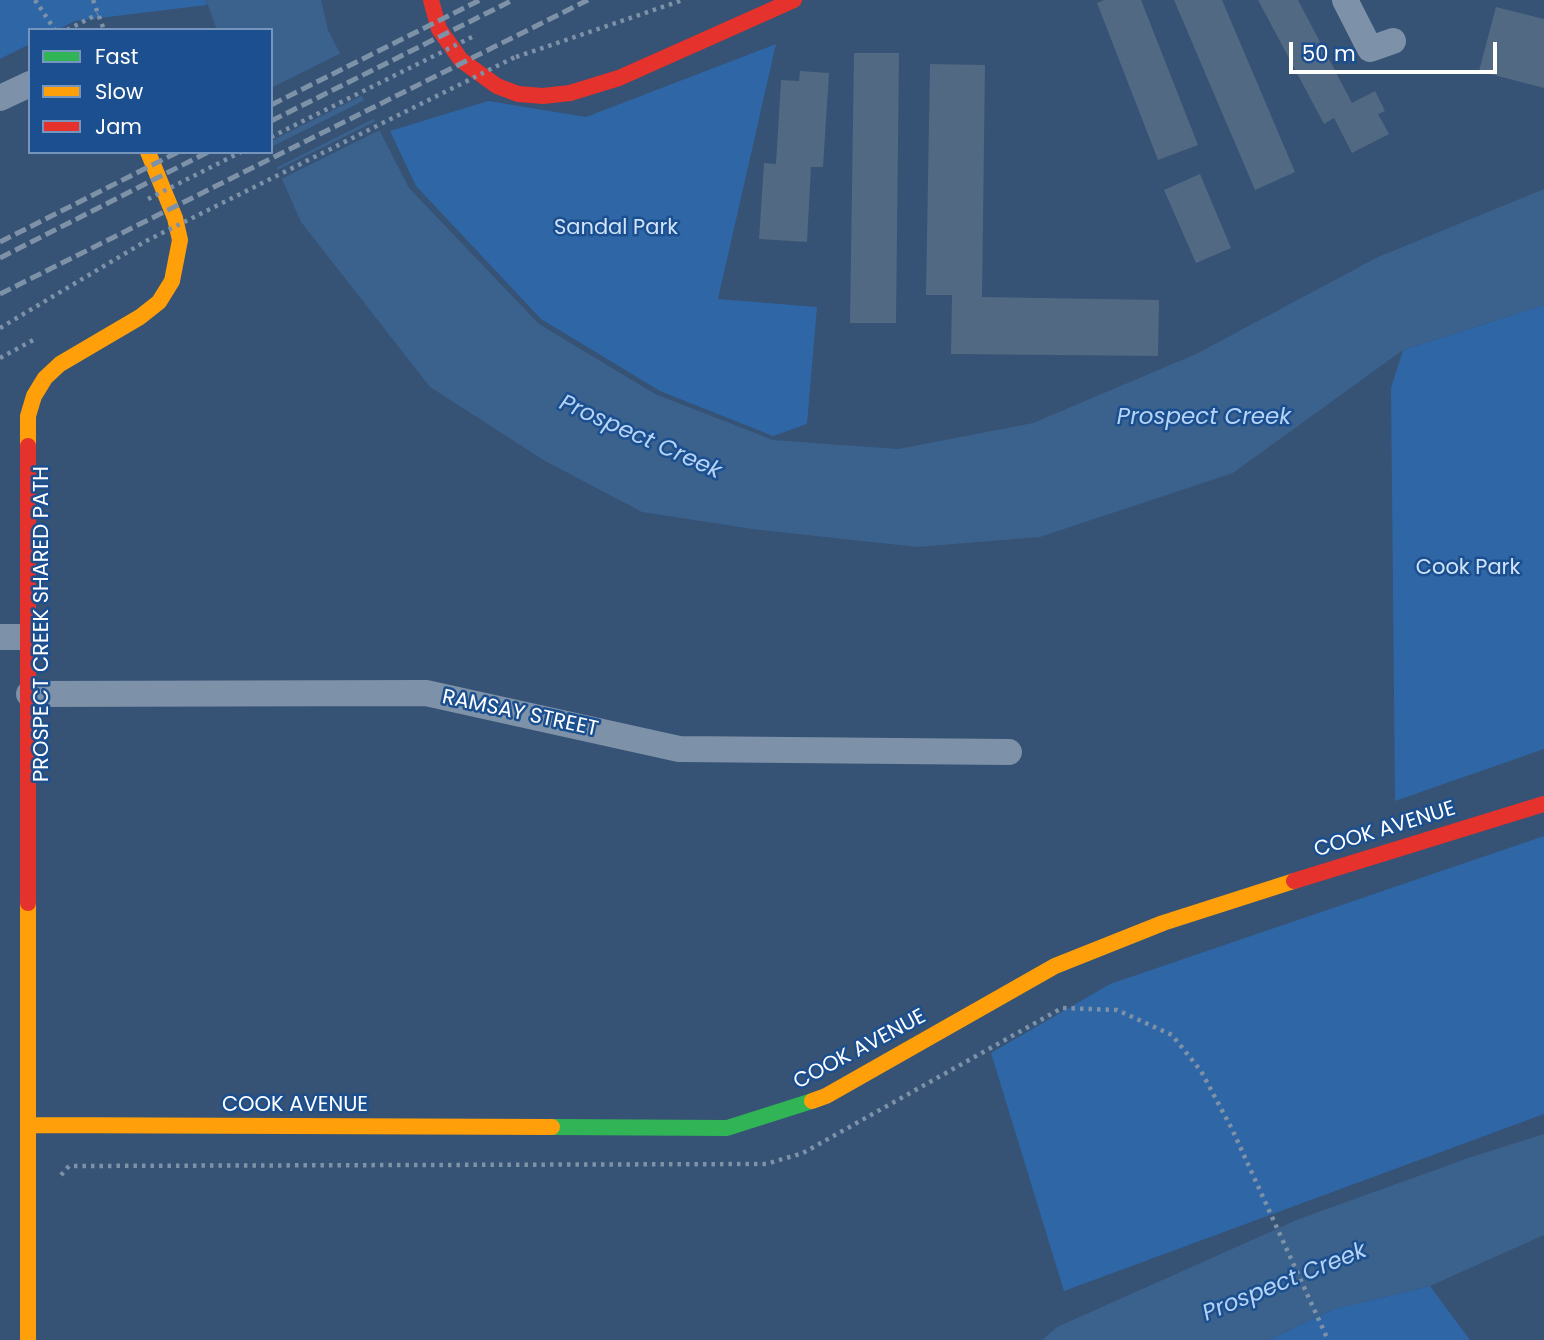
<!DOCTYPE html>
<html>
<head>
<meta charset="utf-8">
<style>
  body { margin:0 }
  #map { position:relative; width:1544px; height:1340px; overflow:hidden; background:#365274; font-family:Poppins,sans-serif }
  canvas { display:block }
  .legend { position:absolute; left:28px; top:28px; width:245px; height:126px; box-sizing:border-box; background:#1b4f8f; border:2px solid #7695bc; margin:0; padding:9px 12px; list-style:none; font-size:21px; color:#fff }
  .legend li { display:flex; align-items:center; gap:14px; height:35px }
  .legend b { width:35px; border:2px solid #7695bc }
  .scale { position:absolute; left:1289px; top:42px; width:208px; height:32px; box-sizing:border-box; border:4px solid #fff; border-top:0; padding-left:9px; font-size:21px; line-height:24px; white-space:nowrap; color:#fff; -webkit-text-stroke:5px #1b4f8f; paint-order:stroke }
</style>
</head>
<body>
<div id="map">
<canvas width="1544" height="1340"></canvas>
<ul class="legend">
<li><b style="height:9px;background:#30b455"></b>Fast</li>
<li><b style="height:9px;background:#ff9f0a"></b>Slow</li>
<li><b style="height:9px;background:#e5322d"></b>Jam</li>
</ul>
<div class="scale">50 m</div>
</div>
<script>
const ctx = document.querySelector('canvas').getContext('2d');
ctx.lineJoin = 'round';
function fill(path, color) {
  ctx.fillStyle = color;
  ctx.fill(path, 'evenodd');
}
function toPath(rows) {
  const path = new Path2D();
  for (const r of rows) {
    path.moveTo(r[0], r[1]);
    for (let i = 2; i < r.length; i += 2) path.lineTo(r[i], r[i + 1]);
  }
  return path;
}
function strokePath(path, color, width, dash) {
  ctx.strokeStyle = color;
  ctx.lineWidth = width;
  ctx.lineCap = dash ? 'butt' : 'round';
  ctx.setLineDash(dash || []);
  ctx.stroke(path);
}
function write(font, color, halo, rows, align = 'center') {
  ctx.font = font + ' Poppins,sans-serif';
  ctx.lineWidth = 5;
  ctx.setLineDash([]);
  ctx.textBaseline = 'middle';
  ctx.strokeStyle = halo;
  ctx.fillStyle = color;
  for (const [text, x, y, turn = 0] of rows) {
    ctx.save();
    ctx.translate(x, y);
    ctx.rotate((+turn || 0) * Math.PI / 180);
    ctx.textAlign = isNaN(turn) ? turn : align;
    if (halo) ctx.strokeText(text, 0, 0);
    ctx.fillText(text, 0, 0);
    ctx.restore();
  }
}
const green = toPath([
  [0,0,206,0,207,5,75,21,57,30,30,30,30,44,0,59],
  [776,44,718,299,817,307,807,424,773,436,660,391,541,319,416,186,390,131,488,101,586,117],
  [1544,305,1544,749,1395,801,1391,388,1403,350],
  [1544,836,1544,1114,1064,1291,991,1053,1110,984],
  [1430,1286,1470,1340,1268,1340,1334,1309]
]);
const water = toPath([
  [206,0,321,0,328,30,409,188,539,324,655,394,773,440,898,449,1033,423,1196,354,1378,257,1544,189,1544,305,1403,350,1233,473,1040,537,917,547,752,529,642,512,545,461,430,387,301,222,270,152,271,30,217,30],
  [1544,1134,1544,1235,1430,1286,1334,1309,1268,1340,1042,1340,1057,1327,1299,1219,1471,1157]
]);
const pier = toPath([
  [343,52,365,94,271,141,271,88],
  [367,99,377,117,274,169,267,153,271,152,271,147],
  [378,120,382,129,279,180,275,171]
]);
const building = toPath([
  [1104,0,1141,0,1198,145,1158,160,1097,3],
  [1174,0,1222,0,1295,172,1255,190],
  [1258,0,1298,0,1352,103,1375,91,1385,111,1378,114,1389,134,1352,153,1334,118,1324,124],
  [1496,7,1544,19,1544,88,1479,71],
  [854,53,899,53,896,323,850,323],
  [930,64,985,65,982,297,1159,300,1158,356,951,354,952,295,926,295],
  [800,71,829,73,823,167,811,167,807,242,759,239,764,163,776,164,781,80,799,81],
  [1200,174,1231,248,1196,263,1164,190]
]);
const path = toPath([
  [35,0,55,30],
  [93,0,104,30],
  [67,30,98,14],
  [516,57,683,0],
  [0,328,146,241],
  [0,358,37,338],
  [61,1175,69,1166,766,1164,803,1153,1062,1008,1117,1010,1172,1035,1201,1071,1232,1129,1328,1340]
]);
const street = toPath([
  [1345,0,1370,49,1393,41],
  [0,98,30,84],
  [0,637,28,637],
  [29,694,426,693,679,749,1009,752]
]);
const fast = toPath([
  [552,1127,727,1128,812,1101]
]);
const slow = toPath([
  [28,446,28,416,34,396,45,378,60,364,140,317,159,302,172,281,180,240,175,218,148,152],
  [28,903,28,1340],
  [812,1101,826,1096,1055,966,1163,923,1294,881],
  [30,1125,552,1127]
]);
const jam = toPath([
  [431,0,439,29,461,60,497,86,518,94,543,96,570,93,619,78,794,0],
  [28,446,28,903],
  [1294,881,1544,804]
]);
const rail = toPath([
  [271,105,480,0],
  [271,121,513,0],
  [0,242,178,152],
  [0,258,208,152],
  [0,294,588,0]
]);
const pathBridge = toPath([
  [271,137,474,36],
  [148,199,241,152],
  [146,241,515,57]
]);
const parkNames = [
  ["Sandal Park",616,229],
  ["Cook Park",1468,569]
];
const streetNames = [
  ["PROSPECT CREEK SHARED PATH",43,624,-90],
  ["RAMSAY STREET",520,714,12],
  ["COOK AVENUE",1385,830,-17],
  ["COOK AVENUE",860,1050,-28],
  ["COOK AVENUE",295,1106]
];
const waterNames = [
  ["Prospect Creek",1204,418],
  ["Prospect Creek",640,438,24],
  ["Prospect Creek",1285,1283,-22]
];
fill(green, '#2f66a5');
fill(water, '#3b618d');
fill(pier, '#365274');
fill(building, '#526984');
strokePath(path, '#7d92a8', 4.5, [3.5, 5]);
strokePath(street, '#7d92a8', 26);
strokePath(fast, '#30b455', 16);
strokePath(slow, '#ff9f0a', 16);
strokePath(jam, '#e5322d', 16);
strokePath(rail, '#7e92a7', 5, [12, 5]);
strokePath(pathBridge, '#7d92a8', 4.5, [3.5, 5]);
write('21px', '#cfe3fa', '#1b4f8f', parkNames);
write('21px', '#fff', '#1b4f8f', streetNames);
write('italic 23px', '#b5d3f5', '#1b4f8f', waterNames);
</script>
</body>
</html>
